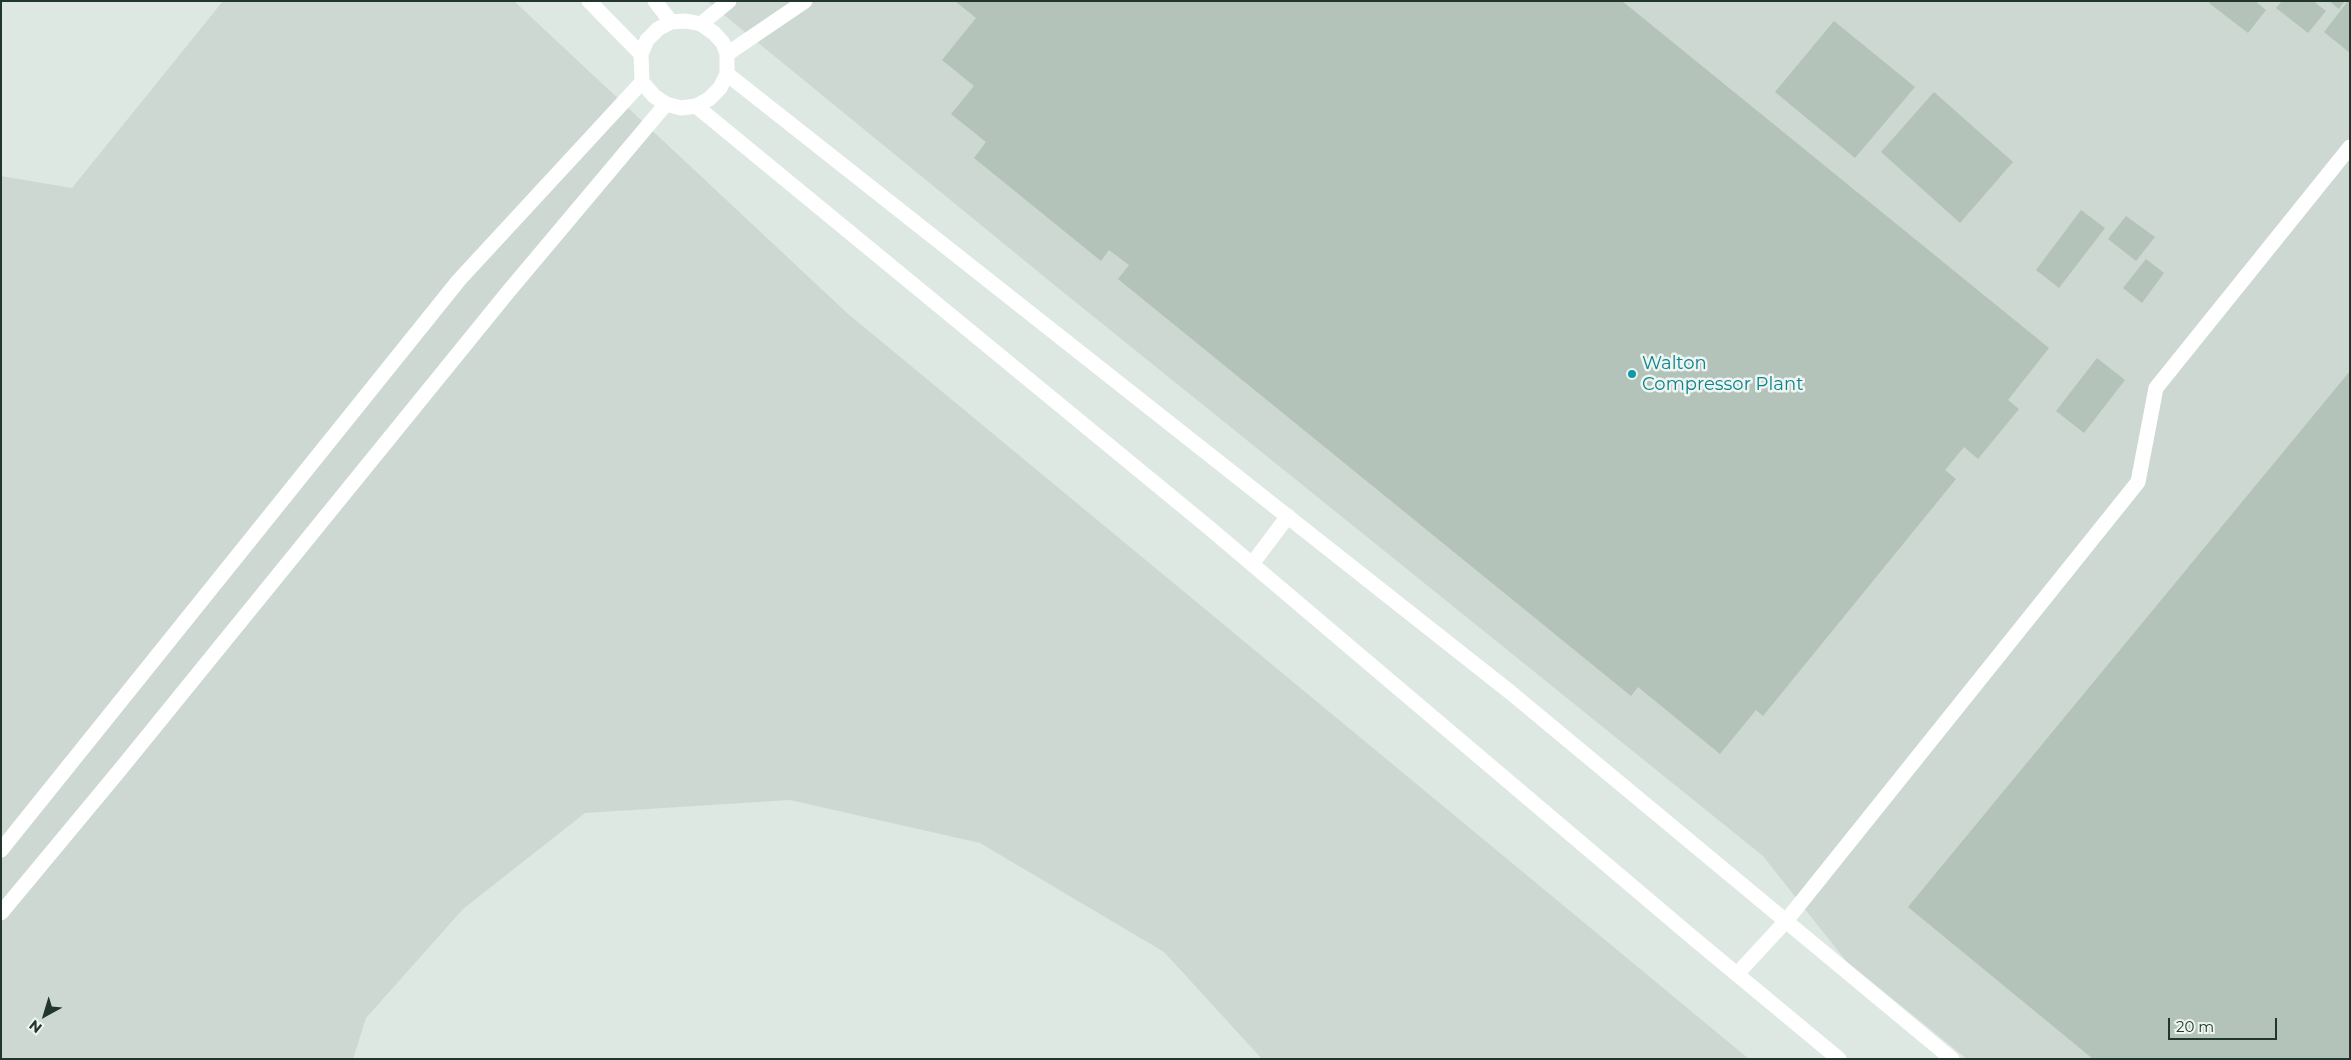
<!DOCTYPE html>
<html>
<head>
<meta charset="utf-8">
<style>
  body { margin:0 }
  #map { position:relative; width:2351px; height:1060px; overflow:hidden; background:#dee8e2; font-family:Montserrat,sans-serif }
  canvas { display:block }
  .frame { position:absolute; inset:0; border:2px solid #21362d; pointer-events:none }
  .north { position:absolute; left:20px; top:990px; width:50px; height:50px; -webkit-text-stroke:4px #eef5f0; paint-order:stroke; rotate:219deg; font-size:14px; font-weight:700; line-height:20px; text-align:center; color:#21362d }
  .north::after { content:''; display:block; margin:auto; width:18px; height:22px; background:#21362d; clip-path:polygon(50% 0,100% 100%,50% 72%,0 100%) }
  .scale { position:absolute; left:2168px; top:1018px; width:109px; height:22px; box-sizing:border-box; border:2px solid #21362d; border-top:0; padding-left:6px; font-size:15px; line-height:18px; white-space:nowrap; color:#21362d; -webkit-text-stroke:4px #eef5f0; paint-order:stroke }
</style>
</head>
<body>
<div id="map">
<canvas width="2351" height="1060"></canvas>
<div class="frame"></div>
<div class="north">N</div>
<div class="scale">20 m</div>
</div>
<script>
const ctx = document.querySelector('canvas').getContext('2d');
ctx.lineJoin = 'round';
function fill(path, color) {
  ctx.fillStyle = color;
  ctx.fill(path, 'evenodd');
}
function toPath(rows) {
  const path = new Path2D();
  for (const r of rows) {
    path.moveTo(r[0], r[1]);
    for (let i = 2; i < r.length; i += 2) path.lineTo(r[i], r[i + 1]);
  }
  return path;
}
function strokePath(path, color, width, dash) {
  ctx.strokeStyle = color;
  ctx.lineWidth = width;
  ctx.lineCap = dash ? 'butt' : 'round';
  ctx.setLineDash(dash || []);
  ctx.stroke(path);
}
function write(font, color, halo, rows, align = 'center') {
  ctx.font = font + ' Montserrat,sans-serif';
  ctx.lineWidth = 5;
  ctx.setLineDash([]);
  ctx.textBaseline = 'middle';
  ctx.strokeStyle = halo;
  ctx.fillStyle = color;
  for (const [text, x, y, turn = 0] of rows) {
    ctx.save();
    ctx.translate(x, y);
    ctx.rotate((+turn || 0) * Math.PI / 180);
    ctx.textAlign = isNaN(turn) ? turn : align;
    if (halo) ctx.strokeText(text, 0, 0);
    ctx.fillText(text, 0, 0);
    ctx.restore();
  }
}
const built = toPath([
  [223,1,514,1,847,313,1749,1059,1262,1059,1164,952,980,843,790,800,585,813,463,909,366,1018,353,1059,1,1059,1,176,72,188],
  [707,1,2350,1,2350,1059,1967,1059,1846,961,1763,856,1058,288]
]);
const building = toPath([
  [955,1,1622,1,2049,348,2008,400,2019,409,1978,459,1964,447,1945,470,1956,479,1763,716,1756,710,1720,754,1638,687,1631,696,1118,279,1129,265,1109,250,1101,261,974,158,986,142,951,114,974,86,942,60,976,18],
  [2210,1,2255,1,2266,10,2248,33,2209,3],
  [2282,1,2313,1,2326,11,2308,33,2276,8],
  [2329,1,2345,1,2339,9],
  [2348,1,2350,1,2350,53,2324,32],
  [1834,21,1915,87,1855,158,1775,92],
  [1934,92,2013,162,1960,223,1881,152],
  [2081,210,2105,228,2059,288,2036,270],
  [2126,216,2155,237,2136,261,2108,239],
  [2146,259,2164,273,2142,303,2123,288],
  [2097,358,2125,380,2084,433,2056,411],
  [2350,371,2350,1059,2093,1059,1908,907]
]);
const service = toPath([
  [589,1,641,54],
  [655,1,671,22],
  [686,21,701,24,714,33,723,43,727,54,727,74,720,88,709,99,696,106,681,108,666,104,654,96,642,82,641,54,647,40,658,29,671,22,686,21],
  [701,24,729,1],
  [727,54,805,1],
  [727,74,1510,692,1952,1059],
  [696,106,1207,526,1692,937,1839,1059],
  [1252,564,1288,516],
  [1,850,459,280,642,82],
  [1,913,119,771,508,292,666,104],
  [1737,974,1786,921,2138,482,2156,388,2350,147]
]);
const markers = [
  [1632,374,5,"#0f9aa8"]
];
const cultureNames = [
  ["Walton",1642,364],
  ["Compressor Plant",1642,385]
];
fill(built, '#ccd8d1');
fill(building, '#b4c3ba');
strokePath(service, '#fff', 15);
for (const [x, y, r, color] of markers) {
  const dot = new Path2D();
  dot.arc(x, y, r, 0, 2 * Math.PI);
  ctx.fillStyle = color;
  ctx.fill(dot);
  strokePath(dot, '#eef5f0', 2);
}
write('18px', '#0d838f', '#eef5f0', cultureNames, 'left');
</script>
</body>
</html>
